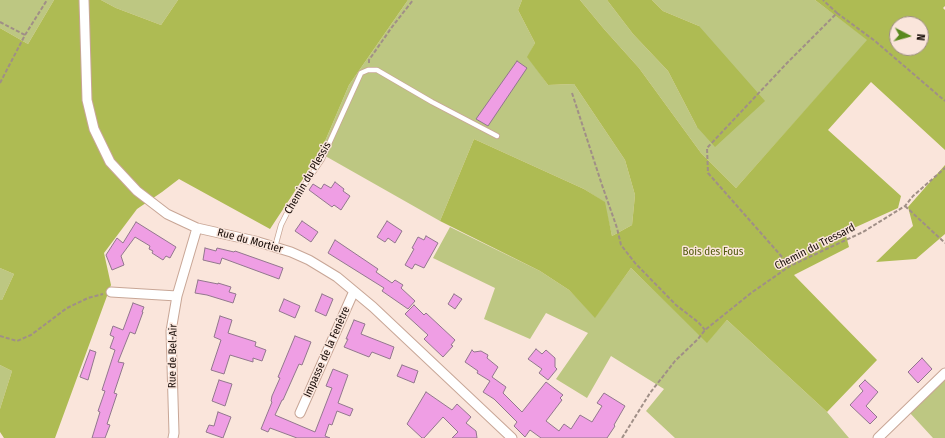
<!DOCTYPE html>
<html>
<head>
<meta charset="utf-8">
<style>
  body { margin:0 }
  #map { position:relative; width:945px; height:438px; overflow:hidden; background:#fae5db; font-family:"Fira Sans Condensed",sans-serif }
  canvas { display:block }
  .north { position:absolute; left:889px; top:16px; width:40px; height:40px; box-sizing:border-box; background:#fae5db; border:1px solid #9e8d85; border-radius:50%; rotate:96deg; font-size:11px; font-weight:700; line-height:16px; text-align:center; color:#140905 }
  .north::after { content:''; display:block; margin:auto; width:14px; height:18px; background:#59891d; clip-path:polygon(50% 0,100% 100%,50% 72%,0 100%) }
</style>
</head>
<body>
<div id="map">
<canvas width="945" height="438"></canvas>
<div class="north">N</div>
</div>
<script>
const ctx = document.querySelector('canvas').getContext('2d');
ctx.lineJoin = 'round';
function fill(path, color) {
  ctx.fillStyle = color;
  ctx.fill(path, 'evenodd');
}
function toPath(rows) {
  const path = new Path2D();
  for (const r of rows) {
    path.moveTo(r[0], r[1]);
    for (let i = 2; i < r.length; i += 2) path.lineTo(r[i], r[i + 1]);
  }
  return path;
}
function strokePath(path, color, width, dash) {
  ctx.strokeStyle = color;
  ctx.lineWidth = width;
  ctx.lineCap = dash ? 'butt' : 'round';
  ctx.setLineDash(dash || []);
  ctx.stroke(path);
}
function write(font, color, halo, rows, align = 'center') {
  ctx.font = font + ' "Fira Sans Condensed",sans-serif';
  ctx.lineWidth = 3;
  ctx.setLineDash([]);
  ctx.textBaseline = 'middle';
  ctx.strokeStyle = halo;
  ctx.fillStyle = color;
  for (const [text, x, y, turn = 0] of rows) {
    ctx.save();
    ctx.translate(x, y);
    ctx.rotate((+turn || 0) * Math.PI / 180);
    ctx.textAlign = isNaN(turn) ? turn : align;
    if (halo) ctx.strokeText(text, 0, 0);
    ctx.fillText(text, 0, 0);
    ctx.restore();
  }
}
const green = toPath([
  [0,0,54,0,28,44,0,28],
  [101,0,178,0,161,25,116,8],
  [408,0,522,0,518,10,535,43,528,57,548,85,574,84,625,160,635,195,632,225,612,236,604,202,584,189,474,139,440,221,320,153,349,85],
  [580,0,607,0,633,34,668,71,697,127,699,26,663,11,652,0,815,0,868,40,736,188,701,153,639,68,604,29],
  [450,227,540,271,569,290,595,317,631,268,707,342,727,320,827,412,849,438,675,438,646,411,664,389,611,356,587,398,556,379,588,333,546,313,530,339,484,319,495,288,433,258],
  [0,268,14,274,2,300,0,300],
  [0,365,12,371,0,409],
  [945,380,945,438,933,438,910,413]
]);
const forest = toPath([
  [54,0,101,0,116,8,161,25,178,0,408,0,349,85,320,153,270,229,179,179,162,192,137,209,104,253,111,285,55,438,4,438,0,432,0,409,12,371,0,365,0,300,2,300,14,274,0,268,0,28,28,44],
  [522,0,580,0,604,29,639,68,701,153,736,188,867,40,815,0,945,0,945,6,943,8,945,10,945,150,871,82,828,130,901,196,898,208,845,232,849,247,794,275,877,360,827,412,727,320,707,343,631,268,595,318,569,290,540,271,440,221,474,139,584,189,605,202,612,236,632,225,635,195,625,160,574,84,548,85,527,57,535,43,518,10],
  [897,24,921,24,921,48,897,48],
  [607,0,652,0,663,11,699,26,765,101,715,147,697,127,668,71,633,34],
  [945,165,945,234,916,259,876,262,913,226,908,207]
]);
const building = toPath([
  [517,61,527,68,488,126,476,119,517,61],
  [335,182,344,189,343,191,350,196,341,210,334,205,332,207,309,190,313,184,321,189,324,184,331,188,335,182],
  [302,221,318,232,311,242,295,231,302,221],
  [387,221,402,231,395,243,388,238,385,242,377,237,387,221],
  [136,222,176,247,170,258,166,256,163,260,152,253,153,251,149,249,150,246,135,237,121,256,124,265,112,270,106,255,117,238,123,243,136,222],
  [426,236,438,243,424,268,415,264,412,269,405,265,414,249,412,248,418,237,424,240,426,236],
  [335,240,378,269,376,272,392,283,395,280,403,285,401,288,415,301,408,309,382,291,384,288,328,253,335,240],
  [205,248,216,251,217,248,234,252,235,251,283,268,279,279,222,258,220,264,203,260,205,248],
  [198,280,218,284,218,283,231,287,229,292,236,294,233,303,207,295,195,293,198,280],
  [322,294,333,299,326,316,315,311,322,294],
  [454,294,462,299,455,309,448,304,454,294],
  [284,299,300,306,295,318,279,311,284,299],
  [133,303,144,307,142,312,143,312,135,334,130,332,118,362,124,363,114,393,117,394,107,424,110,425,105,438,92,438,100,412,98,411,105,391,102,390,115,350,110,348,114,337,110,335,113,326,123,330,133,303],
  [414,305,424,315,426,313,455,340,451,345,453,346,443,357,424,339,428,335,405,314,414,305],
  [220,316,232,320,228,333,256,342,255,346,266,350,262,361,253,358,253,362,230,355,224,374,211,370,221,340,214,337,220,316],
  [354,320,365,324,361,334,394,347,390,359,372,352,369,357,344,347,348,339,346,339,354,320],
  [295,336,311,342,302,365,299,364,283,400,282,400,275,415,315,432,332,388,326,386,333,369,348,375,338,403,353,409,350,416,337,411,332,425,329,424,325,436,330,438,297,438,270,428,268,432,261,429,272,402,271,401,272,396,280,378,278,377,295,336],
  [536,349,542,354,546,350,555,358,555,367,557,369,548,380,539,373,542,369,528,359,536,349],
  [90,350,96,352,88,380,80,377,90,350],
  [472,350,474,352,481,351,488,355,487,358,498,367,492,377,506,387,503,393,522,412,546,382,563,395,560,398,562,400,546,421,559,431,564,424,571,429,580,415,592,422,602,406,597,403,604,393,625,406,614,425,615,426,607,438,541,438,530,430,525,437,514,426,517,422,494,399,483,392,490,381,477,373,478,371,465,362,472,350],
  [922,358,932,369,918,383,908,372,922,358],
  [402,365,418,371,414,383,397,376,402,365],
  [219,380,232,384,225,406,212,401,219,380],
  [865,380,878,392,866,406,877,417,870,424,850,405,863,391,859,386,865,380],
  [426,392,452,410,457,404,471,417,466,423,476,431,477,438,452,438,458,432,443,417,424,438,422,438,407,424,426,392],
  [218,412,231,417,223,438,206,432,209,425,214,426,218,412]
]);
const path = toPath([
  [837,13,875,41,945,101],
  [0,22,25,35],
  [369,63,369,60,392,27,413,0],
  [0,83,25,35,47,0],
  [572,93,602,185,617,228,621,245,635,263,676,305,698,322,705,330],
  [905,206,945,243],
  [790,266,708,173,707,148,787,63,837,13,823,0],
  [0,336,17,341,31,335,67,308,88,298,103,294],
  [622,438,650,393,675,361,698,339,705,330,751,293,790,266,863,232,905,206,913,196,945,168]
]);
const service = toPath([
  [275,247,281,225,291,205,322,159,361,73,368,70,377,70,432,102,497,136]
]);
const minor = toPath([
  [84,0,87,100,94,129,110,162,137,191,167,214,197,228,255,241,291,252,309,260,337,277,373,307,512,438],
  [111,292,177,296],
  [300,413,354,291],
  [173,438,174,433,171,331,177,296,197,228],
  [878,438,945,373]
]);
const streetNames = [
  ["Chemin du Plessis",308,178,-60],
  ["Rue du Mortier",250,241,15],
  ["Chemin du Tressard",815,247,-27],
  ["Impasse de la Fenêtre",327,352,-66],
  ["Rue de Bel-Air",173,356,-89]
];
const parkNames = [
  ["Bois des Fous",713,252]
];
fill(green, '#bdc782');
fill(forest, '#aebb53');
fill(building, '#ef9ee4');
strokePath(building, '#92778d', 1);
strokePath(service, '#c8a696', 6);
strokePath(minor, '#c8a696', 11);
strokePath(path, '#a08f87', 2, [4, 2]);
strokePath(service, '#fff', 4.5);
strokePath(minor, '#fff', 9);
write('11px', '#140905', '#fae5db', streetNames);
write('11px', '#535b0e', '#fae5db', parkNames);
</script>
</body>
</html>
